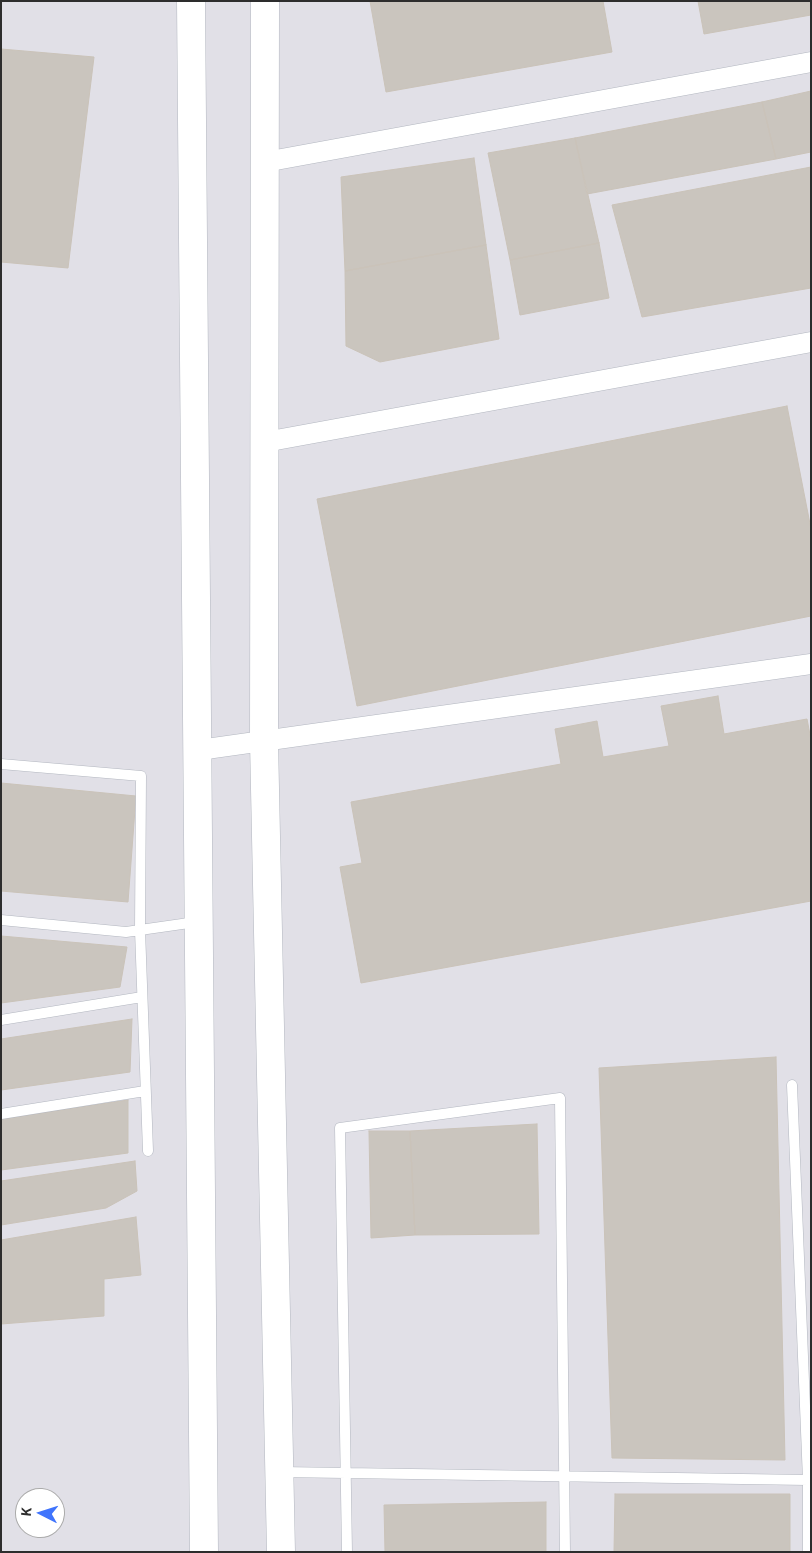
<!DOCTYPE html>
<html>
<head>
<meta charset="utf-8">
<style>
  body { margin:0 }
  #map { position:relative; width:812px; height:1553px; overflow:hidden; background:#eee7e0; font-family:Barlow,sans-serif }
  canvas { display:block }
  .frame { position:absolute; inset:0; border:2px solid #2d2d2d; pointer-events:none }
  .north { position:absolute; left:15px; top:1488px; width:50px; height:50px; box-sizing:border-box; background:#fff; border:1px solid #ababab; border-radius:50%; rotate:275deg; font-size:14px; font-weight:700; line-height:20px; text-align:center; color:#2d2d2d }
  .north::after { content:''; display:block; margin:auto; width:18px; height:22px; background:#4074fc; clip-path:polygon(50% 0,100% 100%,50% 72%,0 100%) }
</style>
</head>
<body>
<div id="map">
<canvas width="812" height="1553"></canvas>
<div class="frame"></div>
<div class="north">K</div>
</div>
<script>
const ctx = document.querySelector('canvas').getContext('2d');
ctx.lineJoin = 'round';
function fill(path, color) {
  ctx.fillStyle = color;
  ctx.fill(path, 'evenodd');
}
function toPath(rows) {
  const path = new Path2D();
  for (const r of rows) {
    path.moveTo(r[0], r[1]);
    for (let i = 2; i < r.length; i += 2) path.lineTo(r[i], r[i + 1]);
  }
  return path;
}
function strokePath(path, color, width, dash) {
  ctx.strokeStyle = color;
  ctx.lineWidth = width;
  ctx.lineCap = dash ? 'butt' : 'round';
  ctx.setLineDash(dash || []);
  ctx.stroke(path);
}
const industrial = toPath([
  [1,1,811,1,811,1552,1,1552],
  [25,1498,55,1498,55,1528,25,1528]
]);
const building = toPath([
  [370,1,603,1,612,52,386,92,370,1],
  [698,1,811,1,811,15,704,34,698,1],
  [1,49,94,57,68,268,1,262,1,49],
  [811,91,811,152,776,159,762,102,811,91],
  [762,102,776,159,587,194,575,138,762,102],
  [575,138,599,243,510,260,488,153,575,138],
  [474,158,486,245,345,271,341,177,474,158],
  [811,167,811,288,642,317,612,205,811,167],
  [599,243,609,298,520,315,510,260,599,243],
  [486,245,499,339,380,362,346,346,345,271,486,245],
  [787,406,811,529,811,616,357,706,317,499,787,406],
  [718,696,724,734,807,719,811,740,811,901,361,983,340,867,362,863,351,802,561,764,555,729,597,721,603,757,669,746,661,706,718,696],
  [1,783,136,796,128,902,1,891,1,783],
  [1,936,127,947,120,987,1,1003,1,936],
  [132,1019,130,1072,1,1090,1,1039,132,1019],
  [776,1057,785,1460,612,1458,599,1068,776,1057],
  [128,1100,128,1153,1,1170,1,1119,128,1100],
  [537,1124,539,1234,415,1235,410,1131,537,1124],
  [369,1131,410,1131,415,1235,371,1238,369,1131],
  [135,1161,137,1191,106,1208,1,1225,1,1181,135,1161],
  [136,1217,141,1275,104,1279,104,1316,1,1324,1,1240,136,1217],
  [615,1494,790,1494,790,1552,614,1552,615,1494],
  [546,1502,546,1552,385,1552,384,1505,546,1502]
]);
const lane = toPath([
  [1,764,141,776,140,930,148,1151],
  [1,920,126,932,196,922],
  [1,1020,142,997],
  [792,1085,808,1480,808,1552],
  [1,1114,145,1091],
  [280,1472,808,1480],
  [347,1552,340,1128,560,1098,565,1552]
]);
const street = toPath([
  [265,162,811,62],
  [265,442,811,342],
  [199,750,811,664]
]);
const secondary = toPath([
  [191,1,204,1552],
  [265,1,264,741,281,1552]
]);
fill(industrial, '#e1e0e7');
fill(building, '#cac5be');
strokePath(building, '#cac3b9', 1);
strokePath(lane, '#b3b7c0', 11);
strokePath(street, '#b3b7c0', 21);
strokePath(secondary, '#b3b7c0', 29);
strokePath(lane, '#fff', 10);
strokePath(street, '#fff', 20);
strokePath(secondary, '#fff', 28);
</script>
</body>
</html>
